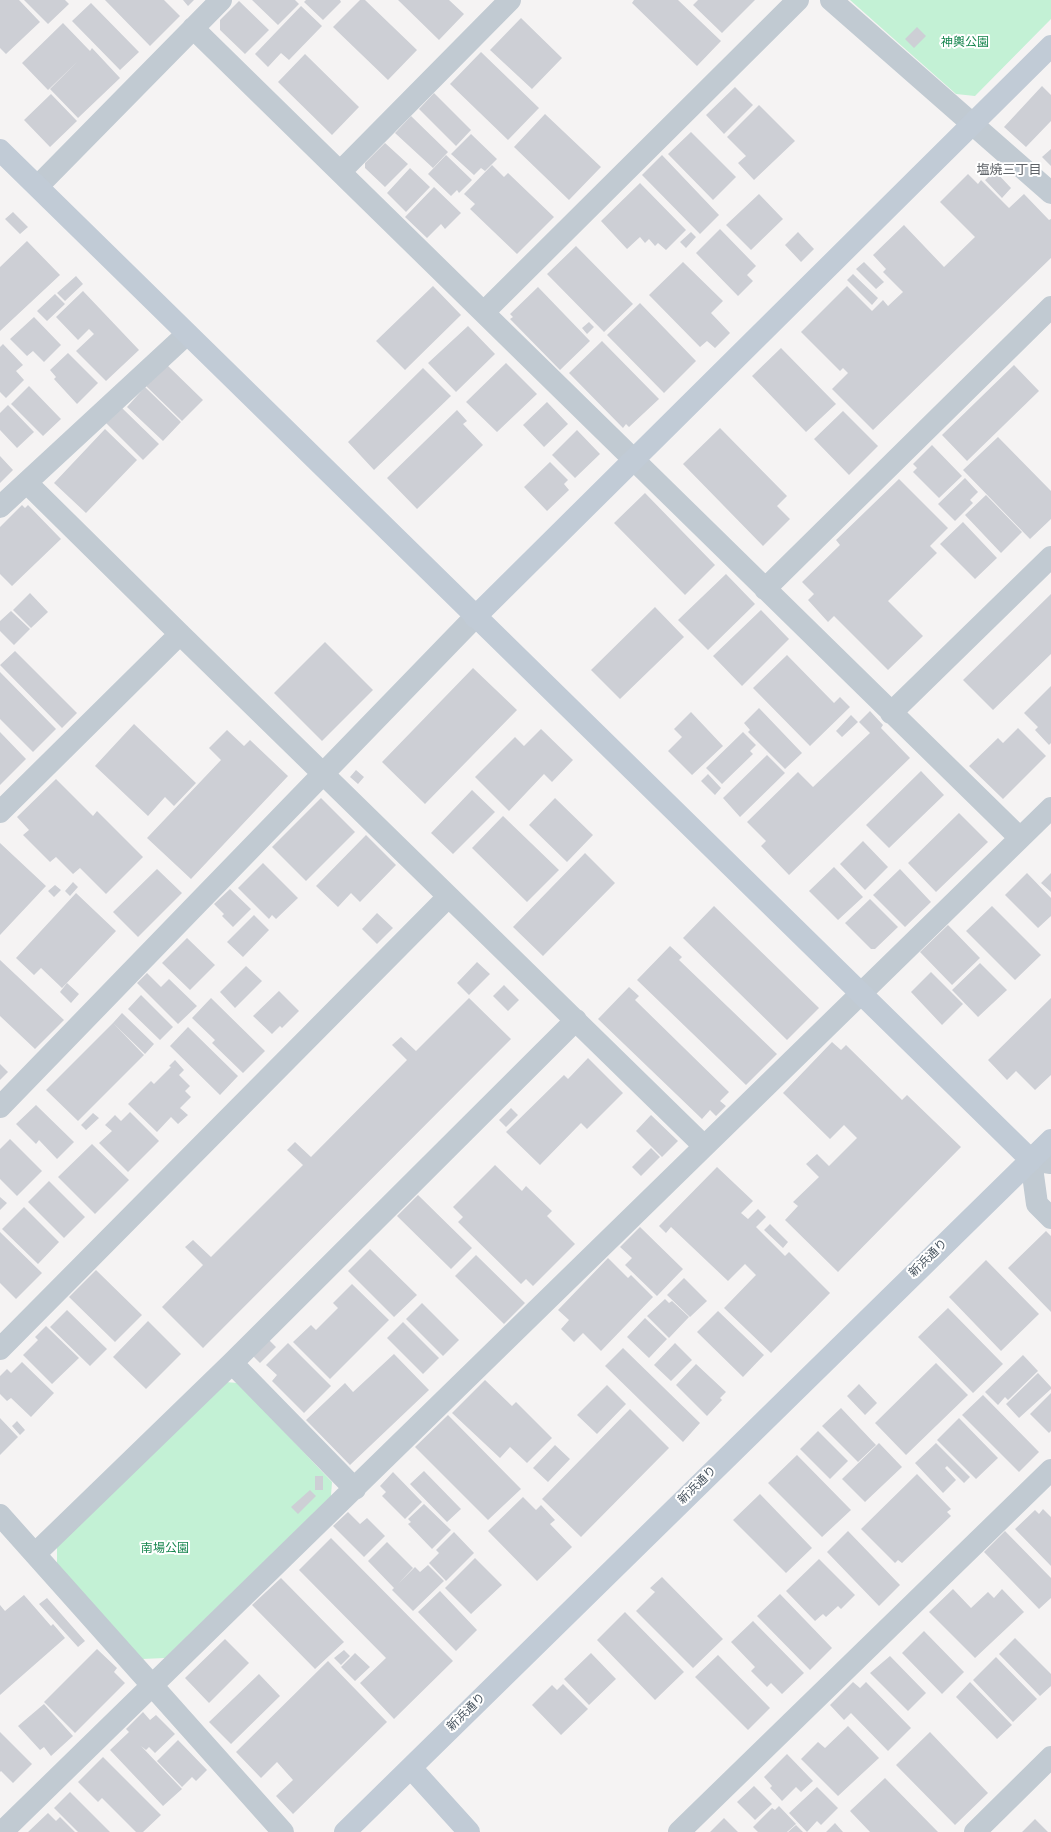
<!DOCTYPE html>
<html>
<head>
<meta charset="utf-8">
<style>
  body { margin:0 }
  canvas { display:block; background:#f5f3f3 }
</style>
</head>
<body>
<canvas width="1051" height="1832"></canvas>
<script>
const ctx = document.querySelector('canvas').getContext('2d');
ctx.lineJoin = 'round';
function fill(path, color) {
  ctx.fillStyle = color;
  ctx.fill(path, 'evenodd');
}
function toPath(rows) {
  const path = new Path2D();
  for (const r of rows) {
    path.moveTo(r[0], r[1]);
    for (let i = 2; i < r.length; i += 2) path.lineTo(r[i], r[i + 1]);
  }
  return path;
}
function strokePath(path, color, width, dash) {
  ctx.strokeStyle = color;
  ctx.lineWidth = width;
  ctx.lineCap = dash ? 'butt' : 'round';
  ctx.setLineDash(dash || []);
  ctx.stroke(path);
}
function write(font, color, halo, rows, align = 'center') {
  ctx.font = font + ' Overpass,"Noto Sans JP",sans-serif';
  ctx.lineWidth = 4;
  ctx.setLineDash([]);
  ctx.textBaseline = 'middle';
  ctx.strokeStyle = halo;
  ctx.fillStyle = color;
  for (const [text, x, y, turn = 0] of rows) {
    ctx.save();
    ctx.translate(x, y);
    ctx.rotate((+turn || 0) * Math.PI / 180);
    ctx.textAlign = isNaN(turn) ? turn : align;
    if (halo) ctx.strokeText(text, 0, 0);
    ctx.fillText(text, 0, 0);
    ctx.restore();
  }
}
const green = toPath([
  [850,0,1051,0,1051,19,975,96,956,94],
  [225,1382,238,1383,332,1482,331,1496,165,1658,142,1659,57,1566,57,1547]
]);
const building = toPath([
  [0,0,19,0,40,22,6,54,0,48],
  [24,0,65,0,69,4,48,24],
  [105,0,164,0,180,16,150,46],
  [183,0,194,0,188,6],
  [252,0,295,0,299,4,278,25],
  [306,0,340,0,341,2,323,20,304,2],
  [360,0,365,0,417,50,388,80,333,27],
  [398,0,449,0,464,14,439,40],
  [634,0,678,0,721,41,697,66,632,3],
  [698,0,755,0,722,33,693,5],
  [239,1,269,30,245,54,220,30,220,20],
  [91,3,139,52,120,70,72,21],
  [301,6,322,26,289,60,281,53,268,67,255,54],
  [521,18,562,58,532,89,490,50],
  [63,23,90,51,92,48,120,78,78,118,50,89,77,62,48,90,22,63],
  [917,27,926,36,914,48,905,39],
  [481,52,539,108,508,140,450,84],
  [305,54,359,107,332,135,278,82],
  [1042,86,1051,95,1051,121,1026,147,1004,127],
  [735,87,753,105,724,134,706,115],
  [434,93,471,130,456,146,419,109],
  [51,94,77,121,50,147,24,120],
  [759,105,795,141,754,180,738,163,746,156,727,137],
  [545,114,601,167,569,200,514,147],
  [411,116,448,152,433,168,395,133],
  [691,132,736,177,713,200,668,154],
  [471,134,497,159,485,171,481,168,474,175,451,154],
  [385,143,408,164,385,187,365,168,365,163],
  [1051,149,1051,166,1042,157],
  [446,155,472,180,459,193,457,190,451,196,428,174],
  [662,155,719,215,700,234,642,175],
  [492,165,504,177,508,173,554,217,517,254,470,209,475,204,464,194],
  [410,168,430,187,406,212,387,193],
  [995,171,1011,188,1002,198,985,180],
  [968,174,978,184,981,180,1009,208,1024,194,1049,220,1051,219,1051,258,873,430,832,389,848,373,843,368,840,371,801,332,847,286,872,311,883,300,888,306,903,292,883,272,886,269,873,255,904,225,944,267,975,237,940,202],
  [640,183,686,230,666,250,658,243,655,246,649,239,645,243,640,237,627,249,601,221],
  [434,187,461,213,445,229,441,224,427,238,405,217],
  [759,194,783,219,751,250,726,225],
  [13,212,28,227,20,234,5,219],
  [720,229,756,266,747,275,753,281,738,296,696,253],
  [691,232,696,237,686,248,680,242],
  [798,232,814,249,801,262,785,245],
  [27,241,60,275,0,331,0,267],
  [576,246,633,304,604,332,547,274],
  [683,262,723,301,711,313,730,333,715,348,707,341,700,347,649,295],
  [864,262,884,282,876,289,856,269],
  [853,274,878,298,872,305,847,280],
  [76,276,83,284,65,301,57,293],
  [433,286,461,315,405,370,376,341],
  [538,287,590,341,560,370,510,319,513,317,510,314],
  [83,291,139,350,106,381,76,351,94,334,89,329,78,340,56,317],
  [55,294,65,304,47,321,37,311],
  [640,303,696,361,664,393,607,335],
  [34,317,61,345,44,362,33,351,27,356,10,339],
  [589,322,594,327,587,334,582,328],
  [468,326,495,354,456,392,428,363],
  [602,341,659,399,629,427,626,424,623,428,569,373],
  [3,344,23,365,16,371,24,380,6,398,0,392,0,347],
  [781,348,836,404,806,432,752,376],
  [68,353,98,383,77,404,54,379,56,377,50,370],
  [506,363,537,394,497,432,466,402],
  [167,365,203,400,182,421,146,386],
  [1014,365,1039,391,967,461,942,435],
  [423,368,451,396,374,470,348,442],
  [29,386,61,419,43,436,11,404],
  [145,387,181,422,163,441,127,407],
  [547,402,568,424,544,447,523,425],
  [8,405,34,432,17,448,0,430,0,413],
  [122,408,159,444,143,460,106,423],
  [457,410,467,421,463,424,483,445,417,509,387,478],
  [843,411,878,446,849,475,814,439],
  [720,428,787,496,777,506,790,519,763,546,683,464],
  [105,429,137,460,86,513,54,483],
  [577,430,600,454,575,478,552,455],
  [998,437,1051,491,1051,519,1030,539,963,470],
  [932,445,962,476,939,498,913,472,917,468,913,464],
  [0,456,13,470,0,483],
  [550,462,568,480,564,484,569,490,547,511,524,487],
  [965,478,978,492,970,500,973,503,955,521,938,504],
  [899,479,948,528,930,546,937,553,888,601,923,636,888,670,834,616,828,622,808,600,814,594,802,582,840,545,836,540],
  [645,493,715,565,685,595,614,523],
  [986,495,1022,532,1001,553,965,515],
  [22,505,25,508,28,505,61,539,12,586,0,574,0,527],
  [963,522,997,558,975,579,940,544],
  [726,574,755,604,708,650,678,620],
  [30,593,48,612,31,628,13,610],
  [1051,594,1051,654,993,710,963,680],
  [655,607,684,637,620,699,591,670],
  [761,610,789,639,742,686,713,656],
  [11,611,30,629,14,645,0,631,0,621],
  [325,642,373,690,322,741,274,693],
  [15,651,77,713,62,728,0,665],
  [787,655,834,703,840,697,850,707,810,746,753,688],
  [473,668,517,710,425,804,382,762],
  [0,672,56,729,33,752,0,719],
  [1051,686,1051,743,1049,745,1035,730,1038,727,1024,713],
  [759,708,802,753,785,769,748,732,750,730,744,723],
  [870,711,883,725,881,728,910,758,789,875,761,846,766,841,747,822,798,772,813,787,870,733,859,722],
  [691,712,723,746,692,775,668,751,682,737,674,729],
  [851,715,858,722,842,737,836,731],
  [134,724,196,783,174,806,165,797,148,816,95,766],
  [1018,728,1046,756,1003,799,969,766,998,738,1003,743],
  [541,729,573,760,552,782,544,774,509,811,475,777,515,737,524,746],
  [227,730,244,746,250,740,288,776,191,879,147,838,221,760,209,748],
  [0,732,26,759,0,785],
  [743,732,756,745,750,751,753,754,722,784,706,768],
  [767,755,785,773,740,817,723,798],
  [356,770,364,777,358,784,350,777],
  [921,771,944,795,889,848,866,825],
  [708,774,721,788,715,795,701,781],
  [56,779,93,816,97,811,143,857,106,894,80,868,73,874,56,857,50,862,23,835,29,830,17,817],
  [472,790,495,812,453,854,431,833],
  [321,798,355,832,306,881,272,847],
  [555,798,593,835,567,862,529,825],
  [959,813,988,842,936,892,908,863],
  [503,816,559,870,527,902,472,848],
  [366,835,396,865,360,902,351,893,338,907,316,886],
  [863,841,888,867,865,890,840,864],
  [0,843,46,886,0,935],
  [585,853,615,883,543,956,513,927],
  [263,863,298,898,276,919,272,915,269,919,238,888],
  [834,867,863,897,838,920,809,891],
  [157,869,182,893,138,937,113,912],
  [900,869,931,902,905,927,873,895],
  [1027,873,1051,898,1051,916,1038,928,1005,895],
  [1051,873,1051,892,1041,883],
  [73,882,78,887,70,896,65,891],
  [55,885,61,890,54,897,48,891],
  [230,889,251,909,233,927,222,916,224,914,214,904],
  [76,893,116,931,62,988,41,968,34,975,16,958],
  [870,899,898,927,875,949,871,949,845,923],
  [714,906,819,1008,787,1040,683,938],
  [992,906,1041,955,1015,980,966,931],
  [377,913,393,928,377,944,362,929],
  [254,915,269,930,243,957,227,942],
  [948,925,980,958,952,985,920,952],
  [187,938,215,965,190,990,162,963],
  [670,946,682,957,679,960,777,1054,746,1085,637,980],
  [0,960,64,1020,35,1049,0,1016],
  [477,962,490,974,469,995,457,983],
  [980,963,1007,990,978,1017,952,990],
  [246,966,262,981,235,1008,220,992],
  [931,972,963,1004,942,1025,911,992],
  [147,973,161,987,169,979,197,1006,178,1024,137,983],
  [67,983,79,994,71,1003,60,992],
  [504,985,519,1000,508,1011,493,996],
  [629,987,639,996,635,1000,729,1092,720,1101,726,1106,716,1116,710,1110,702,1119,598,1019],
  [279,991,299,1011,282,1028,280,1026,272,1034,253,1016],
  [141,995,173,1027,160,1040,128,1009],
  [211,998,265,1051,243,1073,212,1043,215,1040,192,1018],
  [469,998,511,1039,203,1348,162,1307,203,1265,185,1247,193,1240,211,1257,303,1165,287,1150,295,1142,311,1157,407,1060,392,1045,401,1037,416,1051],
  [1051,998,1051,1075,1035,1090,1016,1071,1007,1080,988,1060],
  [122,1013,154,1044,145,1054,113,1023],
  [113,1023,144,1055,78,1121,46,1090],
  [188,1027,238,1076,220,1095,170,1046],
  [832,1042,841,1050,846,1045,902,1100,907,1095,961,1147,838,1272,785,1220,798,1206,793,1202,819,1177,806,1164,817,1154,829,1166,857,1138,844,1125,830,1139,783,1093],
  [588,1058,623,1093,587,1129,581,1123,540,1165,506,1132,564,1075,568,1079],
  [175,1060,184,1070,179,1075,190,1086,185,1091,191,1097,180,1108,188,1115,178,1124,171,1117,157,1132,128,1104,151,1081,154,1084,171,1067,169,1066],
  [0,1064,8,1072,0,1080],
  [36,1105,74,1142,57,1159,39,1140,36,1144,16,1124],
  [511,1108,518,1115,506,1127,499,1120],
  [130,1112,159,1141,128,1172,99,1143,112,1131,105,1125,115,1115,121,1121],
  [93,1113,99,1118,86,1130,81,1125],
  [651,1115,678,1141,662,1157,636,1131],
  [10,1139,42,1171,17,1196,0,1179,0,1149],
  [92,1144,129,1180,95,1214,58,1177],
  [651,1148,660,1157,641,1176,632,1167],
  [495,1165,522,1191,526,1186,552,1211,547,1216,575,1244,533,1286,526,1279,521,1284,458,1222,463,1217,453,1207],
  [717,1167,753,1201,741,1213,748,1219,758,1209,766,1217,756,1227,785,1256,789,1252,830,1293,771,1353,724,1308,756,1275,745,1264,728,1281,671,1227,666,1233,659,1226],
  [49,1181,85,1217,64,1238,28,1202],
  [418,1195,472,1248,451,1269,397,1216],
  [0,1197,7,1203,0,1210],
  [24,1207,59,1242,38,1264,2,1229],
  [770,1224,788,1242,783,1248,764,1230],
  [640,1227,683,1269,657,1296,625,1265,632,1258,620,1247],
  [1046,1231,1051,1236,1051,1312,1008,1268],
  [0,1232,42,1273,16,1299,0,1283],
  [370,1249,417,1295,394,1317,348,1271],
  [476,1255,525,1303,504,1324,455,1276],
  [608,1258,628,1278,631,1275,653,1297,601,1351,583,1333,574,1342,561,1329,569,1320,558,1310],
  [986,1260,1039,1314,1001,1351,949,1297],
  [96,1270,142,1315,115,1342,69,1297],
  [684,1278,707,1301,690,1317,667,1295],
  [352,1284,389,1320,330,1379,293,1342,311,1325,316,1330,338,1308,333,1303],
  [665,1299,669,1303,672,1301,689,1317,669,1338,647,1316],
  [422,1303,459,1340,443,1356,406,1319],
  [948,1308,1003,1364,973,1393,918,1337],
  [67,1310,107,1349,90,1366,50,1327],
  [718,1311,764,1355,743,1377,697,1332],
  [645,1318,667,1339,649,1358,627,1337],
  [148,1321,181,1354,146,1389,113,1357],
  [403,1322,439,1358,423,1374,387,1338],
  [46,1326,79,1358,52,1384,23,1355,38,1340,35,1337],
  [269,1340,276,1347,260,1363,253,1356],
  [288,1343,331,1386,304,1413,272,1381,277,1375,266,1365],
  [675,1343,692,1360,671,1381,654,1365],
  [623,1348,700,1423,683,1442,605,1366],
  [394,1354,429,1390,350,1465,306,1420,345,1383,353,1392],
  [1023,1355,1038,1371,1008,1400,1005,1397,998,1405,985,1392],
  [22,1362,54,1393,31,1417,11,1398,7,1401,0,1394,0,1376,7,1369,11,1373],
  [936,1363,968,1395,906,1455,875,1423],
  [696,1364,726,1392,720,1398,722,1400,707,1416,676,1385],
  [1038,1373,1051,1387,1051,1389,1019,1418,1006,1404],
  [485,1380,512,1406,516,1402,552,1438,527,1463,510,1447,500,1458,452,1413],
  [859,1384,877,1403,865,1415,847,1396],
  [607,1385,626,1404,597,1434,577,1415],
  [1051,1393,1051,1431,1049,1433,1030,1414],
  [983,1395,1039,1452,1019,1472,962,1415],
  [841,1408,876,1445,858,1462,822,1426],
  [630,1409,669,1448,581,1537,542,1499],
  [448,1415,521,1489,488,1520,415,1447],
  [0,1418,18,1437,0,1455],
  [959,1418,998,1458,976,1479,937,1440],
  [17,1421,25,1430,20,1435,12,1426],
  [818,1431,848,1461,830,1479,800,1449],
  [879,1443,902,1467,865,1502,842,1479],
  [936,1443,970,1477,964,1483,947,1466,945,1468,956,1480,943,1493,915,1463],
  [555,1445,570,1459,548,1482,533,1468],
  [797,1455,851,1510,822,1537,768,1483],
  [424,1471,461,1509,447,1522,410,1484],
  [393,1472,422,1502,405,1519,382,1496,386,1492,380,1486],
  [917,1474,951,1509,947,1512,951,1516,902,1563,898,1560,895,1563,861,1529],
  [315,1476,323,1476,323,1490,315,1490],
  [310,1490,316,1496,298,1514,291,1507],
  [760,1494,812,1548,786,1573,733,1520],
  [523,1497,536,1510,541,1505,555,1520,550,1524,572,1547,537,1581,488,1531],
  [424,1504,451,1530,432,1549,408,1524,411,1522,408,1519],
  [1043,1509,1051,1517,1051,1566,1015,1529,1035,1510,1039,1514],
  [348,1512,360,1524,367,1518,385,1536,364,1557,333,1526],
  [848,1531,900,1585,879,1606,827,1552],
  [1005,1531,1051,1578,1051,1598,1039,1609,984,1552],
  [454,1532,474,1553,446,1581,429,1563,439,1553,436,1550],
  [331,1538,453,1661,394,1719,360,1683,386,1658,299,1570],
  [387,1542,413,1568,398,1584,415,1567,420,1572,428,1565,444,1581,413,1611,392,1590,394,1588,368,1561],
  [475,1558,502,1585,471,1614,445,1588],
  [819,1559,855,1595,841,1609,838,1606,826,1617,823,1614,815,1621,786,1591],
  [662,1577,723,1639,693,1668,636,1611,655,1592,650,1588],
  [281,1578,344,1642,315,1669,252,1605],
  [953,1589,971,1608,988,1592,994,1598,1002,1589,1024,1612,975,1658,929,1612],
  [440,1591,477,1630,456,1651,418,1612],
  [780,1594,832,1648,810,1670,757,1616],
  [24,1595,51,1626,53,1624,65,1638,0,1695,0,1605,5,1611],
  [47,1598,85,1641,78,1647,39,1604],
  [625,1612,684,1672,655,1700,597,1640],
  [753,1621,804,1673,782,1694,771,1683,767,1687,751,1671,755,1667,731,1642],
  [924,1631,964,1672,942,1694,902,1653],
  [1015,1638,1051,1674,1051,1686,1040,1696,999,1654],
  [225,1639,249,1663,209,1703,185,1678],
  [97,1649,117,1668,114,1672,125,1683,75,1733,44,1702],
  [344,1650,350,1656,341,1665,334,1658],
  [355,1653,370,1667,355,1681,341,1667],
  [591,1653,616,1679,589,1705,564,1679],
  [718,1655,770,1708,748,1730,695,1677],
  [890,1656,926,1693,908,1711,870,1673],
  [996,1657,1037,1699,1013,1722,973,1680],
  [328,1661,387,1722,293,1814,276,1796,293,1780,277,1762,261,1778,236,1752],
  [259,1674,280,1696,231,1744,209,1722],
  [853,1682,860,1688,866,1682,911,1728,888,1751,851,1713,844,1720,830,1705],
  [970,1682,1012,1725,997,1739,956,1697],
  [563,1684,588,1709,561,1735,532,1705,552,1685,557,1690],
  [44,1704,73,1736,51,1756,44,1747,40,1750,18,1726],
  [143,1712,150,1720,156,1715,175,1734,155,1753,149,1747,146,1750,141,1746,182,1789,163,1806,110,1750,129,1732,126,1729],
  [848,1726,879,1758,838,1796,801,1759,818,1742,825,1748],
  [0,1732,32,1764,13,1783,1,1771,0,1772],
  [930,1732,988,1793,955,1825,896,1765],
  [178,1740,207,1770,196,1781,192,1777,182,1787,157,1761],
  [787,1754,813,1781,801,1792,796,1787,782,1801,770,1788,772,1786,764,1777],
  [103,1757,161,1815,143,1832,136,1832,102,1798,98,1802,78,1782],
  [885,1778,938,1832,870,1832,850,1811],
  [754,1786,772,1804,755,1820,737,1802],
  [817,1787,838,1808,821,1825,817,1821,807,1832,789,1813],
  [70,1792,110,1832,78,1832,54,1808],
  [779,1806,796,1824,787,1832,758,1832,753,1827,772,1808,775,1810],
  [48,1813,56,1821,60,1817,75,1832,28,1832],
  [724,1818,738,1832,710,1832],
  [1035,1819,1048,1832,1022,1832],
  [835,1823,843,1832,826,1832],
  [796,1825,803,1832,788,1832]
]);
const street = toPath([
  [831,0,1051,193],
  [193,28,1020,838],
  [340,172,510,0],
  [38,186,221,0],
  [484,312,798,0],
  [27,483,180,634,704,1146],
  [0,507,187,334],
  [765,589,1051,307],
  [891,713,1051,557],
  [0,812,180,634],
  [0,1107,475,617],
  [1051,1163,1031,1160,1037,1204,1051,1218],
  [0,1349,448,897],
  [232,1363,355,1489],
  [0,1515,283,1832],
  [35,1554,232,1363,576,1020],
  [2,1832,1051,808],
  [679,1832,1051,1470],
  [975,1832,1051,1757]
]);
const secondary = toPath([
  [0,150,1031,1160],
  [475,617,1051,46],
  [411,1768,469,1832],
  [345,1832,1051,1140]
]);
const parkNames = [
  ["神輿公園",965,44],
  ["南場公園",165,1550]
];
const streetNames = [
  ["新浜通り",929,1259,-44],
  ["新浜通り",698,1486,-44],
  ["新浜通り",467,1713,-44]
];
const neighbourhoodNames = [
  ["塩焼三丁目",1009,171]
];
fill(green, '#c3f1d5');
fill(building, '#cdcfd5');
strokePath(street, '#c1cad2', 22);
strokePath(secondary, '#c1cbd6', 22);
write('12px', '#17864f', '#fff', parkNames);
write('12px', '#4a5661', '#fff', streetNames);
write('13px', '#5f6368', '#fff', neighbourhoodNames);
</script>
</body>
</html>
